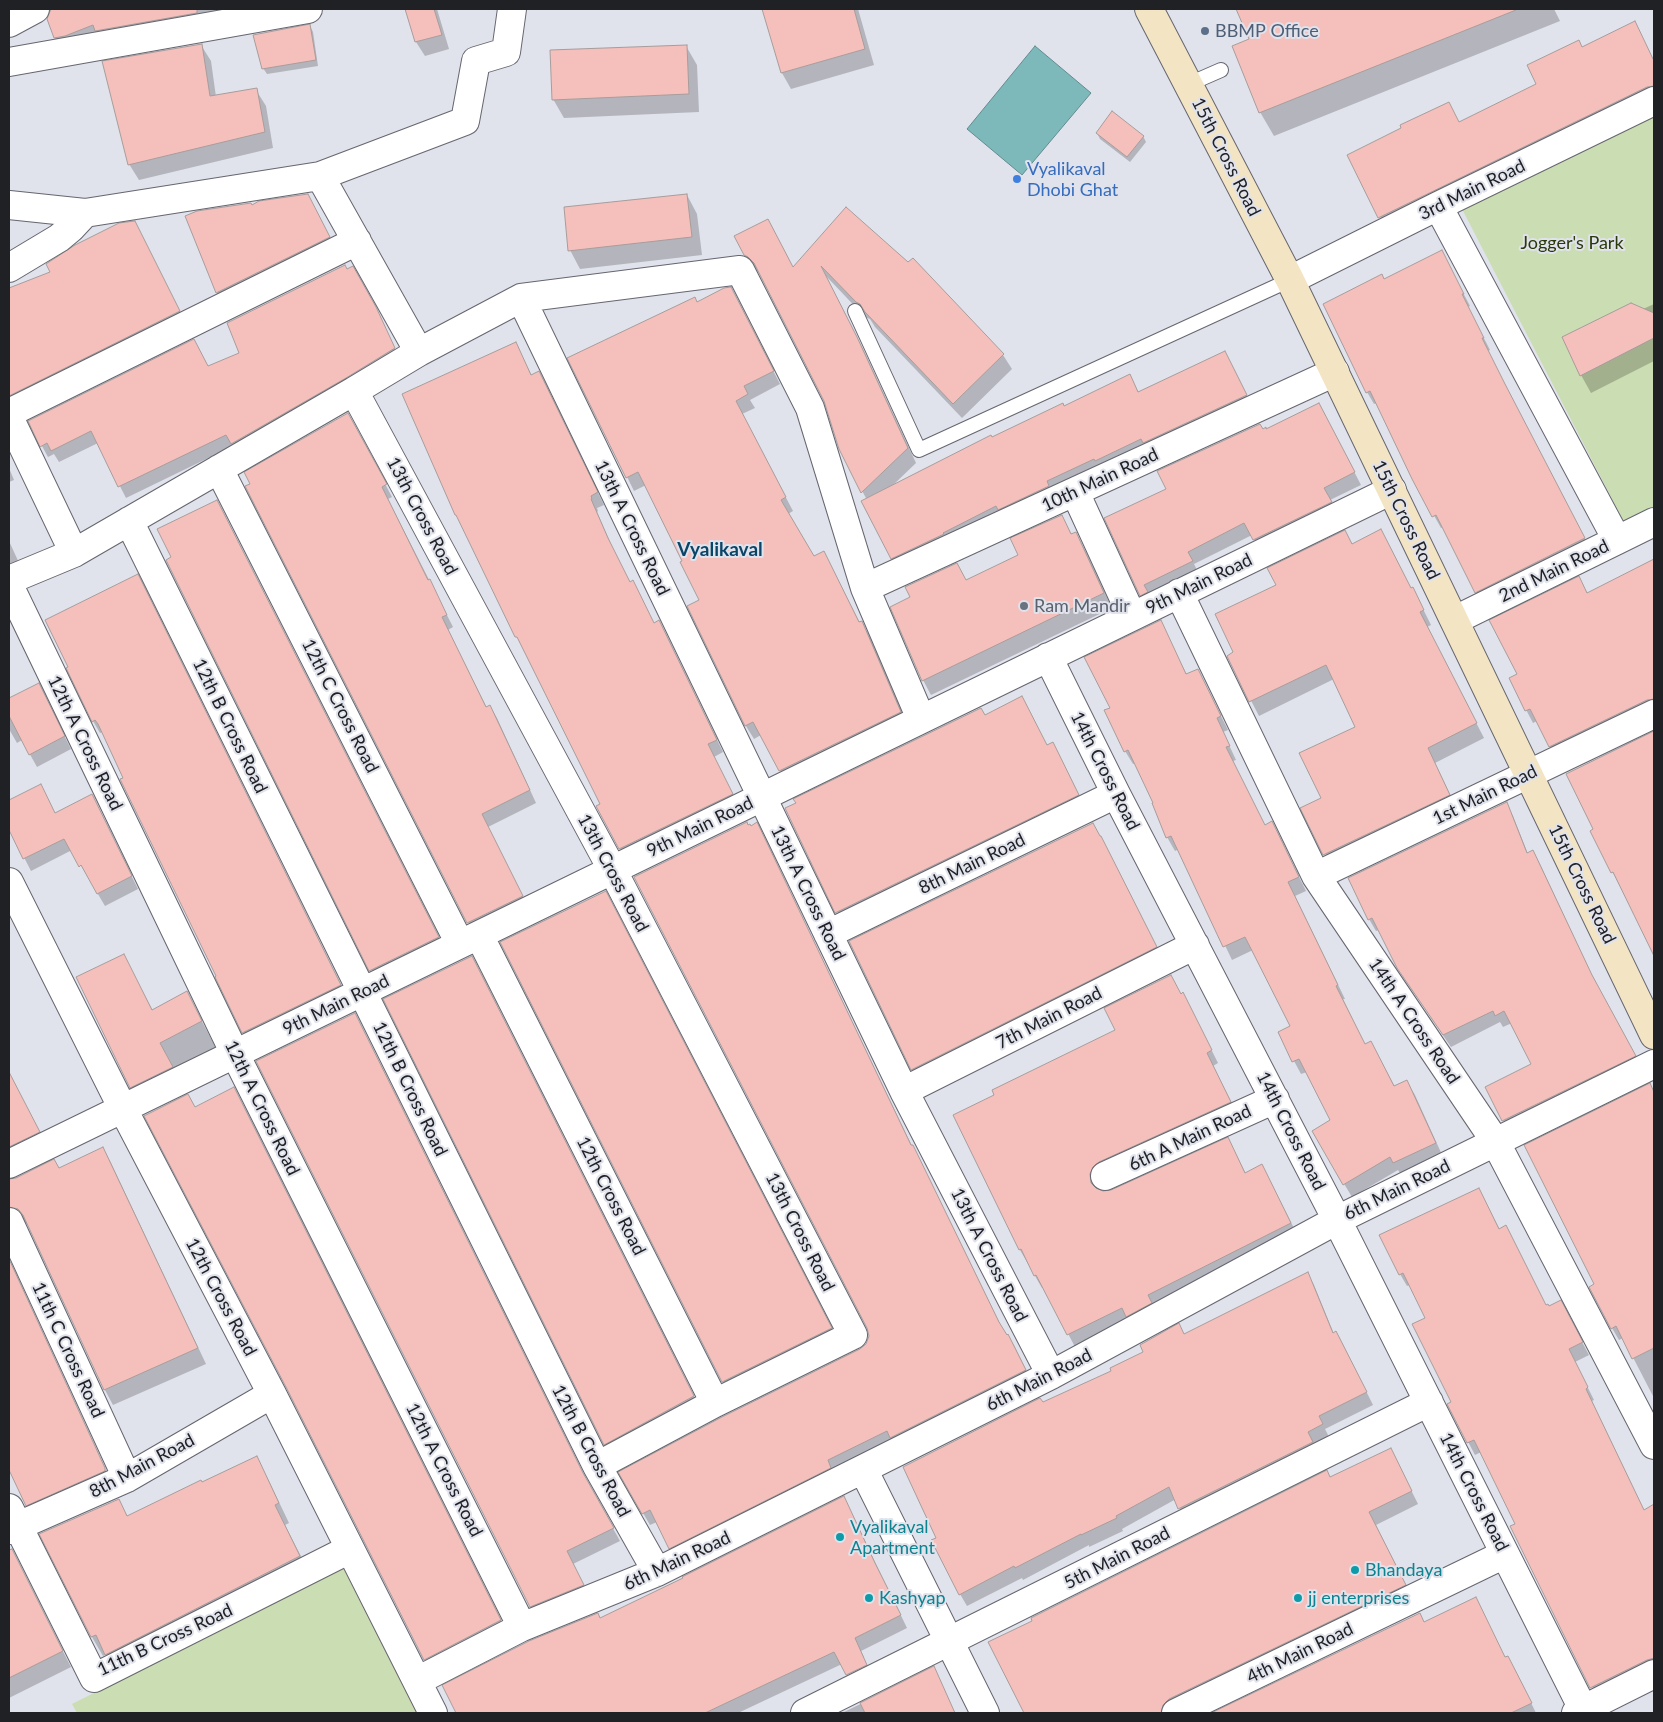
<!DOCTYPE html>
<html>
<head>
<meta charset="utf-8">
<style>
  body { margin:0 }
  #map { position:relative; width:1663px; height:1722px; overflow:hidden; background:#e0e2ec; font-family:Lato,sans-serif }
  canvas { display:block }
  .frame { position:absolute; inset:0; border:10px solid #202124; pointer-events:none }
</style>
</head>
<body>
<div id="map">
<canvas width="1663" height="1722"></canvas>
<div class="frame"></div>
</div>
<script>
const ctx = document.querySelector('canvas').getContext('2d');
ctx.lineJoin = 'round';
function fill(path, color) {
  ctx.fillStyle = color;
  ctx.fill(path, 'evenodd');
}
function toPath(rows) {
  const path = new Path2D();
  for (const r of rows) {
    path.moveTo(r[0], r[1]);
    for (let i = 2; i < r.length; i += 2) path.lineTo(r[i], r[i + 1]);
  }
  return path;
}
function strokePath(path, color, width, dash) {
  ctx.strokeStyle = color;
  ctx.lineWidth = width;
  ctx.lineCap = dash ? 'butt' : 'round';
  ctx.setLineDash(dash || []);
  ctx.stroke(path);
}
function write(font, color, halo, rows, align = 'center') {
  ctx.font = font + ' Lato,sans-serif';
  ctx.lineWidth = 4;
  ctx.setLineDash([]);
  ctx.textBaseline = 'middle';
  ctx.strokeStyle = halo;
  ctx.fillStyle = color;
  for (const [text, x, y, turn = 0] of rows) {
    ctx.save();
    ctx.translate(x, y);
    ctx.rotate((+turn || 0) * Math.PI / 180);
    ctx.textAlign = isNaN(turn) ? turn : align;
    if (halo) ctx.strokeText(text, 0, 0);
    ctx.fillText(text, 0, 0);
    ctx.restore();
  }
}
const green = toPath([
  [1654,109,1654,507,1624,522,1461,207],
  [346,1566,421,1713,77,1713,72,1704]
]);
const water = toPath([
  [1035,46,1091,93,1022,175,967,129,1035,46]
]);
const shadow = toPath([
  [48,9,316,9,63,52,55,38,52,10],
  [407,9,437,9,449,49,425,56,416,42],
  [763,9,858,9,874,65,791,89,782,73],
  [1237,9,1554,9,1560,21,1274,136,1260,112,1250,40],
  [310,26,313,32,318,66,267,74,263,68],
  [1641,35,1654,62,1654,99,1387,230,1349,156,1459,124,1538,85,1582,48],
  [201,45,211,61,216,97,256,90,266,106,273,148,139,180,129,164],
  [686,46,697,65,699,112,564,118,553,99],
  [1097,133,1143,136,1146,142,1130,162,1100,139],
  [687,195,697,214,702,255,580,269,570,250],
  [252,207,317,212,338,253,226,309,217,293,187,216],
  [846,208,908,263,913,259,1003,355,1012,369,962,418,875,327,870,319,865,317,826,276,865,353,916,463,891,487,991,439,1064,408,1130,376,1139,393,1232,365,1253,408,899,571,892,558,867,500,840,449,825,400,762,275,757,271,754,270,745,255,768,220,793,268],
  [135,222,187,326,28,405,19,390,9,364,9,290,52,273],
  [1448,264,1470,306,1468,307,1490,350,1488,351,1511,398,1591,551,1483,604,1444,527,1441,528,1413,478,1377,403,1374,404,1367,392,1384,280],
  [347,271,359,279,400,360,233,446,126,498,98,443,59,462,54,454,48,457,42,446,193,341,208,368,241,353],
  [738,302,780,384,750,400,755,408,742,414,793,511,788,514,814,558,824,553,860,623,861,622,869,635,908,726,788,784,761,735,754,739,746,726,689,607,701,601,684,561,646,485,634,491,569,359,697,303],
  [1654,304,1654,361,1591,393,1581,375,1643,309],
  [522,356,532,376,546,385,604,505,597,508,598,511,597,512,614,551,630,583,640,594,654,624,659,622,666,634,723,752,714,757,739,807,627,861,598,806,602,804,517,637],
  [1326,417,1361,485,1330,500,1338,515,1261,552,1252,535,1194,564,1199,574,1148,607,1141,595,1168,490,1263,430],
  [354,426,392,497,388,499,453,627,448,630,487,708,490,706,497,718,536,803,488,827,529,909,475,935,247,487],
  [9,468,14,480,9,482],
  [224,515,445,951,378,983,167,561],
  [1062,516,1072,535,1075,533,1084,548,1112,608,931,695,923,680,966,581,1020,556],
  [1345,532,1353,545,1411,589,1413,589,1431,625,1427,627,1484,738,1435,763,1457,809,1333,869,1302,808,1322,799,1357,727,1334,679,1259,716,1228,656,1235,653,1277,586],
  [9,541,25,576,9,584],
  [1654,559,1654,713,1557,759,1537,721,1533,723,1510,679,1519,675,1579,578,1588,594],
  [144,588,347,997,250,1045,217,977,103,732,100,733,93,721,68,669],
  [1160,622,1187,675,1198,670,1228,730,1223,732,1236,760,1233,761,1265,826,1279,836,1306,891,1295,896,1345,999,1343,999,1365,1045,1371,1042,1395,1087,1407,1082,1415,1095,1443,1157,1402,1176,1398,1170,1352,1197,1313,1132,1332,1121,1307,1072,1301,1074,1294,1061,1291,1027,1253,950,1232,960,1179,849,1175,851,1167,837,1155,803,1136,763,1133,764,1125,751,1111,708],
  [38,684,71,749,37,767,22,740,17,743,9,729,9,700],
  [984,716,1047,746,1059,756,1085,807,844,925,787,809],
  [1654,733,1654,953,1592,832,1595,830,1567,774],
  [40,786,56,815,92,796,138,889,105,906,72,850,31,871,9,828,9,801],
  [1506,804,1513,816,1528,854,1533,852,1540,864,1598,989,1642,1068,1510,1133,1486,1088,1533,1065,1512,1023,1503,1027,1500,1022,1451,1047,1406,981,1379,930,1376,931,1369,919],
  [748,826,763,836,912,1146,919,1158,1006,1336,1008,1335,1015,1347,1032,1382,677,1560,657,1522,650,1525,620,1473,861,1350,867,1345,870,1336],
  [1099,836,1163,959,919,1081,912,1069],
  [612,905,838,1341,730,1394,502,943],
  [123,955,153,1011,187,993,216,1048,174,1070,187,1093,146,1113,131,1087],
  [479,970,700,1409,612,1456,605,1444],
  [1181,995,1190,1007,1218,1063,1213,1066,1238,1115,1100,1180,1097,1190,1103,1193,1235,1152,1246,1174,1269,1179,1298,1236,1075,1347,1044,1287,1042,1288,1020,1250,955,1116,996,1095],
  [9,1074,47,1147,9,1166],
  [1648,1086,1654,1097,1654,1398,1623,1338,1619,1340,1612,1328,1596,1285],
  [234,1089,246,1110,512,1642,437,1680,425,1659,195,1109],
  [103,1148,111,1163,206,1364,113,1405,105,1390,29,1225,21,1221,9,1199,9,1181,59,1169],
  [1479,1189,1500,1230,1546,1306,1567,1314,1589,1355,1575,1362,1594,1400,1592,1401,1644,1511,1649,1509,1654,1518,1654,1673,1599,1700,1512,1527,1517,1524,1481,1452,1475,1455,1449,1405,1452,1403,1426,1319,1410,1285,1407,1286,1400,1274],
  [9,1260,111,1482,33,1517,9,1467],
  [1307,1273,1314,1285,1334,1334,1343,1345,1373,1405,1325,1429,1329,1437,1186,1521,1176,1499,1122,1529,1123,1531,1089,1547,1089,1545,1023,1580,1022,1578,967,1606,960,1594,937,1539,1042,1404,1113,1371],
  [256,1458,267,1477,289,1523,285,1525,311,1576,118,1674,107,1654,103,1656,92,1637,41,1534,118,1500,128,1517],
  [1397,1462,1418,1504,1376,1525,1412,1598,1175,1713,1025,1713,990,1643,1330,1479],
  [590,1487,620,1541,573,1564,590,1598,538,1619,531,1606],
  [844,1498,907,1628,861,1651,864,1657,844,1666,842,1664,738,1713,458,1713,444,1686,599,1619,685,1579],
  [11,1550,71,1667,9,1698,9,1551],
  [1419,1614,1424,1623,1505,1659,1515,1670,1536,1713,1214,1713],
  [934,1668,955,1713,842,1713]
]);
const building = toPath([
  [51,9,197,9,197,13,95,31,93,25,65,36,54,38,47,19,51,9],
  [405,9,434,9,442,35,415,42,405,9],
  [762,9,854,9,865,49,781,73,762,9],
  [1236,9,1516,9,1516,10,1259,113,1232,46,1249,39,1236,9],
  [1635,21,1654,61,1654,86,1647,87,1378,218,1347,155,1401,128,1400,125,1449,102,1459,122,1536,84,1527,65,1579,40,1582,47,1635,21],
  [310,24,316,60,262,69,253,35,310,24],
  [202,44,210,96,257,88,265,132,128,165,102,61,202,44],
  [687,45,689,94,552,100,550,50,687,45],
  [1112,111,1144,136,1127,157,1096,133,1112,111],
  [308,194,330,237,216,293,185,216,197,211,251,203,252,205,259,201,308,194],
  [687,194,692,237,568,251,564,207,687,194],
  [846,207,908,262,913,258,1004,354,953,404,865,312,860,304,856,302,821,266,857,337,908,448,861,493,839,449,824,401,754,263,748,257,744,255,734,236,768,219,793,267,846,207],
  [135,221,180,311,9,396,9,288,50,272,46,264,75,245,119,223,135,221],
  [1442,250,1464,294,1462,294,1484,338,1482,338,1505,384,1585,538,1475,593,1436,515,1432,517,1412,479,1370,391,1366,393,1323,304,1382,274,1384,279,1442,250],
  [345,265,347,269,353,266,376,307,395,348,346,378,231,444,226,435,118,487,91,431,51,451,47,443,40,447,28,421,194,339,208,366,239,353,227,323,345,265],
  [731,287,774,371,744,386,748,394,736,401,786,497,781,500,814,556,824,551,859,622,862,621,901,712,779,771,753,722,745,726,687,606,699,600,680,562,682,561,638,472,626,478,567,358,695,297,697,302,724,288,731,287],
  [1631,303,1654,313,1654,338,1580,376,1562,337,1631,303],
  [516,342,531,375,539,371,598,492,591,496,592,499,591,499,608,538,630,582,633,580,654,623,659,620,717,740,708,744,733,794,619,849,596,806,600,804,517,637,515,637,456,515,455,515,402,394,516,342],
  [1225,351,1247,395,1143,443,1141,439,1095,461,1094,459,1047,481,1049,486,998,510,996,506,943,533,944,534,891,559,861,501,991,435,992,437,1063,403,1064,406,1130,374,1138,392,1225,351],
  [1319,403,1355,472,1324,488,1332,502,1253,540,1244,523,1188,552,1193,561,1144,585,1148,592,1140,596,1104,518,1166,489,1157,471,1260,424,1263,429,1266,427,1266,429,1319,403],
  [348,413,387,484,382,487,428,580,430,579,447,615,442,617,486,707,490,705,530,790,482,814,523,896,467,923,245,486,250,484,244,472,348,413],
  [217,500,439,937,369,971,166,560,171,557,157,529,217,500],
  [1062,515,1071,534,1076,532,1104,593,922,681,890,607,910,597,905,587,957,563,966,580,1018,555,1010,538,1062,515],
  [1381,529,1411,588,1413,587,1424,610,1420,612,1477,723,1428,748,1450,795,1323,855,1300,808,1321,798,1299,753,1355,727,1326,665,1249,702,1227,656,1233,652,1215,614,1276,585,1267,568,1345,530,1352,544,1381,529],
  [1654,559,1654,699,1647,700,1549,747,1530,709,1525,711,1509,678,1517,674,1489,620,1579,576,1587,593,1654,559],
  [138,574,341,985,242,1033,215,977,216,976,120,779,123,778,98,724,95,720,92,722,66,668,68,667,45,620,138,574],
  [1161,620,1186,674,1198,669,1221,716,1217,718,1230,746,1226,747,1265,825,1272,821,1299,877,1288,882,1338,985,1336,986,1365,1044,1371,1041,1394,1086,1407,1080,1436,1143,1393,1163,1390,1157,1343,1185,1312,1131,1330,1120,1299,1059,1292,1062,1278,1032,1290,1026,1245,937,1223,947,1171,836,1166,838,1152,803,1153,803,1128,750,1124,752,1104,710,1110,708,1084,657,1161,620],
  [39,683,65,736,29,755,9,716,9,698,39,683],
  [1022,696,1047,745,1053,742,1079,795,835,913,785,808,796,803,793,799,981,708,985,715,1022,696],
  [1654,731,1654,956,1613,872,1611,873,1590,831,1593,829,1566,774,1654,731],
  [41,784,55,813,92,794,132,876,97,894,81,865,79,867,64,839,23,859,9,830,9,800,41,784],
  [1507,802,1527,853,1533,850,1592,975,1636,1056,1502,1121,1485,1087,1531,1064,1504,1011,1495,1016,1493,1011,1443,1035,1397,968,1372,918,1368,920,1348,878,1507,802],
  [747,822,748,825,750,824,751,826,757,822,911,1145,913,1145,999,1322,1007,1335,1008,1334,1026,1370,890,1438,887,1431,828,1460,831,1468,669,1549,650,1510,642,1514,618,1472,722,1417,860,1349,866,1344,869,1336,867,1328,634,877,747,822],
  [1093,823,1100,836,1101,836,1157,947,911,1070,849,941,1093,823],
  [606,891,832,1328,722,1382,500,942,606,891],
  [124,954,152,1010,187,991,202,1021,160,1043,173,1067,130,1088,76,977,124,954],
  [472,956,694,1396,604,1445,383,999,472,956],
  [1171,975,1181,994,1183,992,1212,1050,1207,1053,1231,1102,1099,1162,1093,1167,1090,1174,1091,1183,1096,1188,1103,1191,1111,1190,1228,1137,1245,1173,1262,1164,1291,1223,1148,1295,1152,1303,1126,1317,1122,1308,1067,1335,1036,1275,1034,1276,1021,1249,1019,1250,953,1115,994,1095,992,1090,1115,1030,1104,1008,1171,975],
  [355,1013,583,1473,614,1528,567,1551,584,1585,530,1607,256,1061,355,1013],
  [9,1072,40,1132,9,1147,9,1072],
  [1650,1083,1654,1092,1654,1348,1632,1359,1616,1326,1611,1329,1589,1287,1594,1284,1524,1145,1650,1083],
  [234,1087,501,1620,424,1660,286,1387,144,1116,188,1094,195,1107,234,1087],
  [103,1147,198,1348,104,1390,23,1215,18,1209,9,1207,9,1179,16,1178,54,1159,59,1168,103,1147],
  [1479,1188,1499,1229,1506,1225,1546,1305,1548,1304,1549,1306,1561,1300,1583,1342,1569,1349,1588,1387,1586,1389,1644,1510,1654,1504,1654,1658,1647,1660,1590,1688,1510,1526,1515,1524,1474,1440,1467,1443,1447,1404,1451,1402,1412,1324,1425,1318,1403,1273,1399,1275,1379,1235,1479,1188],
  [9,1259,105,1468,105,1471,26,1506,9,1470,9,1259],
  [1308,1272,1333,1333,1336,1331,1367,1392,1319,1416,1323,1424,1308,1432,1313,1442,1178,1509,1169,1487,1116,1516,1117,1518,1081,1535,1081,1534,1015,1568,1014,1566,959,1595,931,1540,936,1538,903,1467,1040,1398,1043,1402,1111,1371,1110,1368,1143,1352,1140,1345,1179,1323,1184,1334,1308,1272],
  [1391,1448,1412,1491,1369,1512,1406,1585,1169,1699,1163,1705,1161,1713,1024,1713,988,1642,1032,1621,1031,1618,1327,1470,1330,1477,1391,1448],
  [257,1456,279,1503,275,1505,300,1556,105,1655,96,1635,91,1637,39,1534,119,1499,127,1516,201,1480,202,1482,257,1456],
  [844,1496,875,1563,901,1615,855,1638,867,1665,846,1675,834,1652,705,1713,456,1713,442,1685,529,1641,598,1613,600,1618,683,1578,682,1577,844,1496],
  [12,1549,63,1651,9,1678,9,1550,12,1549],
  [1476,1597,1505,1657,1508,1656,1532,1703,1511,1713,1211,1713,1420,1613,1424,1622,1476,1597],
  [934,1666,955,1713,865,1713,860,1703,934,1666]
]);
const lane = toPath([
  [1189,84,1221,70],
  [855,311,919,450,1290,280]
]);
const street = toPath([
  [9,23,35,9],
  [9,62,308,9],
  [320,176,419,352],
  [9,205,85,213,320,176,465,121,476,61,506,52,512,9],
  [1438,206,1617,540],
  [9,268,59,238,71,228,85,213],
  [1290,280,1438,206,1654,101],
  [521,298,904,1091,1051,1375],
  [354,391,419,352,521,298,740,270,810,408,865,588,921,719],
  [9,413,357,241],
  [9,417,74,553],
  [219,469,460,944],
  [1075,492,1132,616],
  [129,521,597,1466,657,1572],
  [9,580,74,553,354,391,613,871,853,1335,715,1403,597,1466],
  [9,585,235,1054,522,1627],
  [865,588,1335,372],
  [1179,593,1316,876,1495,1141,1654,1445],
  [1455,620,1654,522],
  [1048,657,1116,794,1337,1220,1585,1713],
  [1316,876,1654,714],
  [9,882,123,1109,272,1394,433,1713],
  [828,934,1116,794],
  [479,935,715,1403],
  [904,1091,1195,945],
  [9,1164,1392,490],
  [1105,1176,1275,1099],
  [9,1222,127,1478],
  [863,1469,985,1713],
  [9,1508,94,1678,350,1549],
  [9,1530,127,1478,272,1394],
  [417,1681,522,1627,657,1572,1051,1375,1337,1220,1654,1064],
  [805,1713,1429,1402],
  [1176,1713,1505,1554],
  [1576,1713,1654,1674]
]);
const secondary = toPath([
  [1149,9,1290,280,1654,1035]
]);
const markers = [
  [1205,31,5,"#5c6f8a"],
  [1017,179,5,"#3f7fe0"],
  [1024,606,5,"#6b7280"],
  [840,1537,5,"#0f9aa8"],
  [1355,1570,5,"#0f9aa8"],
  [869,1598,5,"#0f9aa8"],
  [1298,1598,5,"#0f9aa8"]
];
const serviceNames = [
  ["BBMP Office",1215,31]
];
const streetNames = [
  ["15th Cross Road",1226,157,63],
  ["3rd Main Road",1472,190,-26],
  ["10th Main Road",1100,480,-25],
  ["13th Cross Road",422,516,62],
  ["15th Cross Road",1406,520,64],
  ["13th A Cross Road",632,528,64],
  ["2nd Main Road",1554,571,-26],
  ["9th Main Road",1199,584,-26],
  ["12th C Cross Road",340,706,63],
  ["12th B Cross Road",230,726,64],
  ["12th A Cross Road",85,743,64],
  ["14th Cross Road",1105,771,63],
  ["1st Main Road",1485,795,-26],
  ["9th Main Road",700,827,-26],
  ["8th Main Road",972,864,-26],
  ["13th Cross Road",613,873,62],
  ["15th Cross Road",1582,884,64],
  ["13th A Cross Road",808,893,64],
  ["9th Main Road",336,1005,-26],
  ["7th Main Road",1049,1018,-27],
  ["14th A Cross Road",1414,1021,56],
  ["12th B Cross Road",410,1089,64],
  ["12th A Cross Road",262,1108,64],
  ["14th Cross Road",1291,1131,63],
  ["6th A Main Road",1190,1138,-25],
  ["6th Main Road",1397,1190,-26],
  ["12th Cross Road",611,1196,63],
  ["13th Cross Road",800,1232,63],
  ["13th A Cross Road",989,1255,63],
  ["12th Cross Road",221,1297,62],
  ["11th C Cross Road",68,1350,65],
  ["6th Main Road",1039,1380,-27],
  ["12th B Cross Road",591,1451,62],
  ["8th Main Road",142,1466,-28],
  ["12th A Cross Road",444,1470,63],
  ["14th Cross Road",1474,1492,63],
  ["5th Main Road",1117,1558,-27],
  ["6th Main Road",677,1561,-25],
  ["11th B Cross Road",165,1640,-25],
  ["4th Main Road",1300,1653,-26]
];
const shopNames = [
  ["Vyalikaval",1027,169],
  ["Dhobi Ghat",1027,190]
];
const parkNames = [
  ["Jogger's Park",1572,243]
];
const worshipNames = [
  ["Ram Mandir",1034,606]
];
const cultureNames = [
  ["Vyalikaval",850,1527],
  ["Apartment",850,1548],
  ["Bhandaya",1365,1570],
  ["Kashyap",879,1598],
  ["jj enterprises",1308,1598]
];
const neighbourhoodNames = [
  ["Vyalikaval",720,550]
];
fill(green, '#cbddb2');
fill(water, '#7db9ba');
strokePath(water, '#618b8d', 1);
fill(shadow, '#0003');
fill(building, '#f5c0bc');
strokePath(building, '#a79c9b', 1);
strokePath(lane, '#65666f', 16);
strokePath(street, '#65666f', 30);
strokePath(secondary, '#65666f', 30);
strokePath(lane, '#fff', 14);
strokePath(street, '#fff', 28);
strokePath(secondary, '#f3e5c4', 28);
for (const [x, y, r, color] of markers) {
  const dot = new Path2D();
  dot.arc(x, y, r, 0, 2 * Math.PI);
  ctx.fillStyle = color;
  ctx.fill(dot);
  strokePath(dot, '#e0e2ec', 2);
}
write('18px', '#4e5e75', '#e0e2ec', serviceNames, 'left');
write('18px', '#202124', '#e0e2ec', streetNames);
write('18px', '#366cbe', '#e0e2ec', shopNames, 'left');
write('18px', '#2a3909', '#e0e2ec', parkNames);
write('18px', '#5b616d', '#e0e2ec', worshipNames, 'left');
write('18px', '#0d838f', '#e0e2ec', cultureNames, 'left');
write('bold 19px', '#0a4466', '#e0e2ec', neighbourhoodNames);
</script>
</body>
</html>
